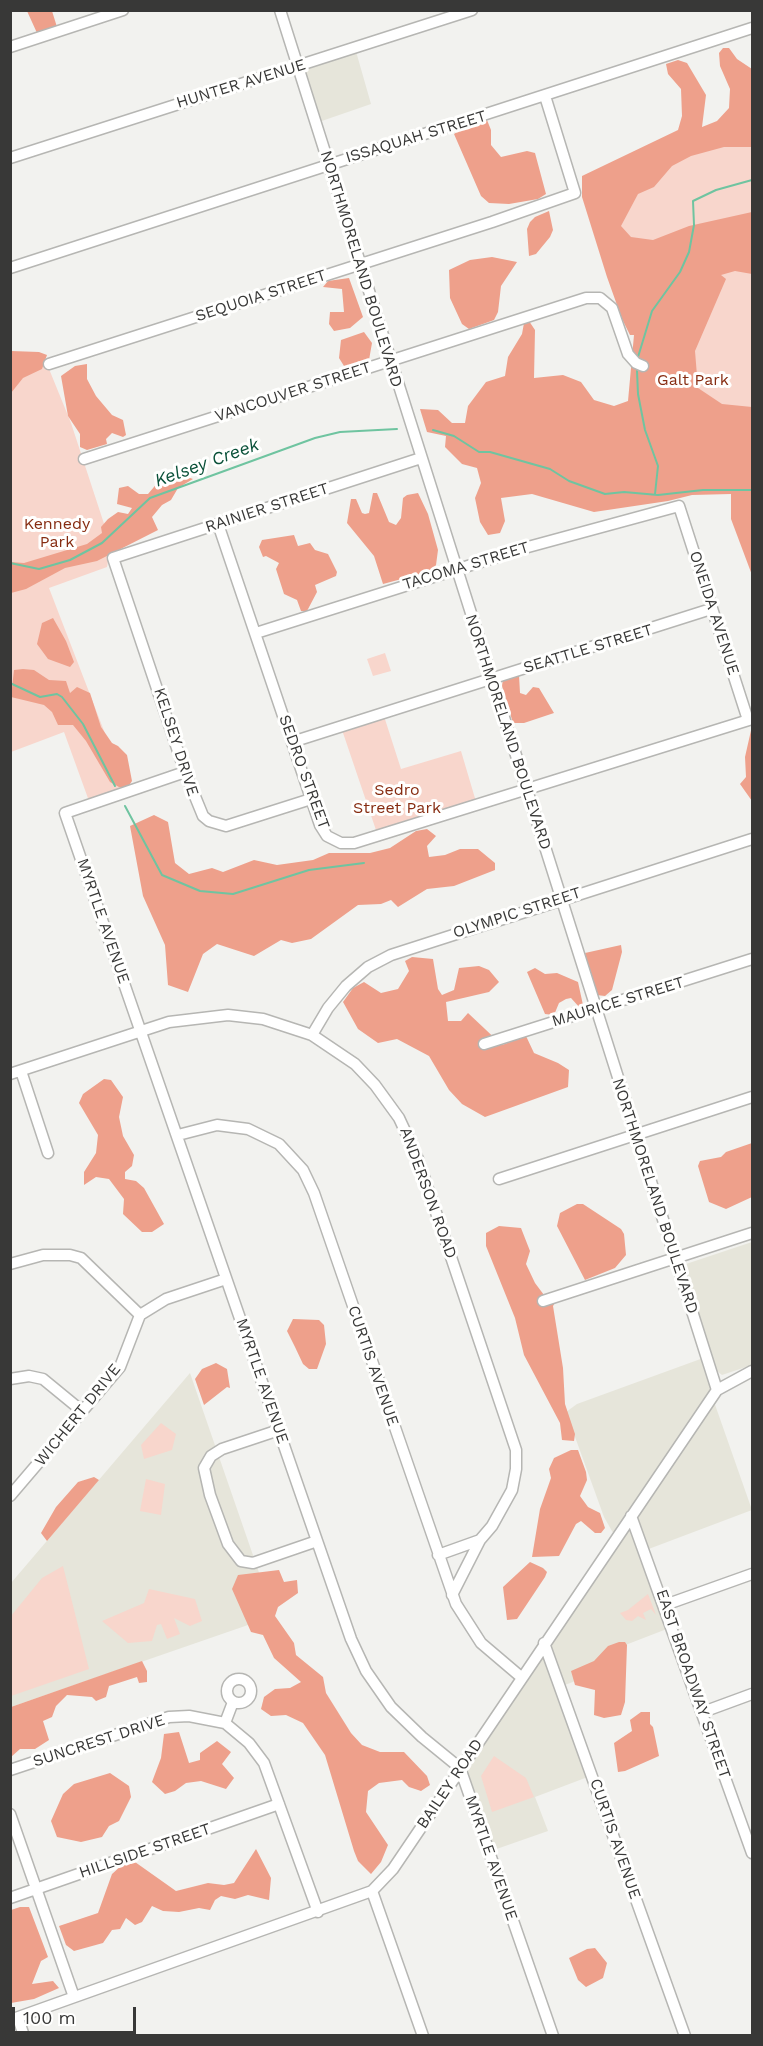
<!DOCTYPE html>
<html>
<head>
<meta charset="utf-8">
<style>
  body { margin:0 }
  #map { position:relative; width:763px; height:2046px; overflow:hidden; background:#f2f2ef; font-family:"Work Sans",sans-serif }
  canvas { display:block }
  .frame { position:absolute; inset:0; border:12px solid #383837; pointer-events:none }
  .scale { position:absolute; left:12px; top:2007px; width:124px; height:27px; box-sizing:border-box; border:3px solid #383837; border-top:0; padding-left:8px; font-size:18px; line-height:21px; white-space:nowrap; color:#383837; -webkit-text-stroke:4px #fffffe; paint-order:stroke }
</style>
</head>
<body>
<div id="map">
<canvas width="763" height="2046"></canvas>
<div class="frame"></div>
<div class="scale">100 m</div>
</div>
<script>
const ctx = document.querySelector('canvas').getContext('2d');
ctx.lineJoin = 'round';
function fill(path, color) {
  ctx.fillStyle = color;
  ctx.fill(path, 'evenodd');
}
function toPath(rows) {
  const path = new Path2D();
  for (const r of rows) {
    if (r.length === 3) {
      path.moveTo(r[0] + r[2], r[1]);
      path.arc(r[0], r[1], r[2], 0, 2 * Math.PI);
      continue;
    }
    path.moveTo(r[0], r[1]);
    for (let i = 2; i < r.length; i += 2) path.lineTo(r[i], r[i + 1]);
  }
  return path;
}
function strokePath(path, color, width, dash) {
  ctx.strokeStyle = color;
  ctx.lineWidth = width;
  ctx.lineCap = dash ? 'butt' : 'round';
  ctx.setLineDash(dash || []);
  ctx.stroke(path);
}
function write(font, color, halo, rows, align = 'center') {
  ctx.font = font + ' "Work Sans",sans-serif';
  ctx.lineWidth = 6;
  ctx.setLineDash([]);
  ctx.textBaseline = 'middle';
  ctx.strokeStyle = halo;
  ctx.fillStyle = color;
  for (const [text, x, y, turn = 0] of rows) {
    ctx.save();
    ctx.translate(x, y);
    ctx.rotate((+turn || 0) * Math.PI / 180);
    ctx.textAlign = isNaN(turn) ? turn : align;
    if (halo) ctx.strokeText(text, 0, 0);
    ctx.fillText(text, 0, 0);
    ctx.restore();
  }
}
const built = toPath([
  [355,48,371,104,316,123,298,66],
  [752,1242,752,1365,722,1375,717,1371,683,1265],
  [706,1357,717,1390,712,1396,752,1510,646,1550,672,1627,615,1649,619,1665,562,1686,593,1775,535,1797,548,1831,488,1852,460,1768,616,1538,604,1517,566,1412,577,1404],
  [190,1373,274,1616,11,1707,11,1583]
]);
const green = toPath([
  [752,133,752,452,637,442,647,281,585,193],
  [47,364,71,423,111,545,107,567,49,588,126,788,89,801,64,732,11,752,11,375],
  [385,653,391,671,373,676,367,659],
  [383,713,401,769,461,751,477,805,378,836,341,727],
  [161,1423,176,1434,172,1450,144,1459,141,1445],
  [146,1479,165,1484,161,1515,140,1511],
  [63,1566,89,1669,11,1696,11,1616,42,1578],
  [149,1589,195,1599,202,1621,190,1626,174,1618,180,1634,167,1639,161,1624,157,1625,152,1641,128,1643,102,1621,144,1603],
  [648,1594,656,1615,651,1609,643,1613,646,1620,638,1616,632,1621,626,1620,620,1613,628,1610],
  [494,1756,526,1778,534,1797,492,1812,481,1776]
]);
const forest = toPath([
  [27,11,52,11,57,27,37,33],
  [723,48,729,48,737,59,752,69,752,147,724,147,691,156,672,166,654,187,638,194,621,226,631,237,653,240,689,226,752,212,752,274,735,271,721,275,726,279,695,351,698,388,722,404,752,407,752,575,731,519,731,494,692,495,668,501,594,512,532,494,501,498,505,521,500,533,488,535,480,522,475,498,481,483,477,468,462,464,445,447,446,436,427,432,420,409,438,410,452,423,465,423,468,406,486,382,505,376,508,357,522,334,524,323,529,321,535,330,534,378,563,375,581,382,594,400,614,406,628,401,634,335,630,335,622,319,607,277,582,197,582,176,678,130,682,116,681,89,668,74,666,64,678,60,687,63,706,95,702,127,717,121,729,108,730,89,720,66,719,53],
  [487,120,491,130,491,145,501,157,527,151,535,153,546,194,538,199,509,204,489,203,481,196,454,134,473,122],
  [549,211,553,230,550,237,536,254,529,256,527,229,530,222,535,217],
  [492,257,517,262,501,286,498,312,494,320,469,329,462,324,450,298,449,270,470,260],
  [349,278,363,317,350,328,334,331,329,324,330,312,344,312,342,289,323,287,328,281],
  [364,332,372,343,369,360,362,365,344,366,339,358,341,340],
  [11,351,39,352,47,355,42,369,23,378,11,393],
  [87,364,87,379,96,396,112,415,123,420,126,435,123,437,112,433,106,439,107,444,87,450,80,447,80,434,68,416,61,376,75,366],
  [173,472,193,479,178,488,171,500,162,505,152,517,158,530,97,561,65,568,26,589,11,593,10,562,24,563,87,544,102,533,101,527,108,519,118,512,128,514,132,508,117,504,119,488,128,486,139,494,148,494,165,474],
  [373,493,377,493,389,522,396,525,401,518,403,498,407,495,418,493,428,514,438,550,436,565,431,571,383,584,374,556,347,523,351,499,356,499,362,513,365,514,369,513],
  [294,535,298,546,310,543,315,550,328,554,337,572,336,576,315,585,317,592,307,611,301,611,297,600,284,594,276,569,279,563,266,556,263,557,259,547,262,540],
  [53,618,66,641,74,662,70,667,48,659,37,644,42,623],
  [23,669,34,670,49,680,66,681,70,693,77,687,90,693,101,727,112,743,118,746,127,755,132,781,128,787,119,787,110,782,86,741,73,725,58,725,52,712,44,705,11,697,14,670],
  [519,675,520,693,526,695,533,687,539,688,554,713,524,723,513,723,502,686,503,679],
  [752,726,752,801,740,784,746,777,745,757],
  [154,815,168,822,175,863,189,874,212,868,223,872,254,860,277,865,313,860,329,853,370,853,390,848,416,831,427,829,436,836,427,846,429,857,445,855,460,849,478,849,495,863,495,870,454,886,427,889,398,907,391,900,381,904,358,905,311,939,292,943,281,940,254,956,217,944,203,954,188,992,168,985,165,945,143,896,130,826],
  [621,945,622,952,612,990,605,996,596,995,585,953],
  [412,957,433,959,438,989,442,995,454,990,459,968,479,966,489,970,499,982,489,992,446,1002,448,1021,461,1021,468,1013,502,1045,526,1036,534,1053,558,1063,569,1070,568,1087,485,1117,462,1104,449,1090,429,1056,397,1039,378,1043,358,1029,343,1002,353,988,364,982,381,993,398,989,409,971,405,961],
  [535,968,545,974,557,973,578,982,583,1005,580,1008,571,998,566,999,559,1003,554,1015,545,1014,527,972],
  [104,1079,111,1080,123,1097,119,1117,123,1136,134,1155,132,1166,125,1172,125,1179,136,1181,144,1188,164,1224,152,1232,142,1232,123,1214,124,1199,109,1179,96,1177,84,1185,84,1172,96,1153,98,1135,79,1103,83,1094],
  [752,1143,752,1197,726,1209,709,1202,698,1166,700,1161,721,1157,726,1152],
  [577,1204,583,1204,621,1229,624,1234,626,1255,615,1268,585,1280,557,1226,560,1213],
  [499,1226,521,1228,530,1251,526,1264,535,1283,547,1299,555,1303,553,1306,563,1368,565,1404,575,1434,574,1441,562,1440,560,1423,524,1355,515,1318,486,1246,486,1233],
  [293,1319,319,1320,324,1325,326,1344,317,1369,309,1369,303,1364,295,1347,287,1331],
  [216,1363,227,1369,230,1388,227,1387,204,1405,195,1379,202,1369],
  [571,1450,578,1450,586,1472,587,1480,580,1496,588,1507,600,1513,605,1528,601,1533,595,1533,581,1521,576,1524,559,1556,532,1557,540,1509,551,1478,549,1469,554,1458],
  [94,1477,99,1480,47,1541,41,1533,56,1507,78,1482],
  [530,1562,543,1568,547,1572,545,1577,517,1619,507,1620,503,1587],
  [279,1570,284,1582,297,1580,298,1593,278,1607,275,1616,294,1643,296,1655,323,1677,326,1693,351,1733,362,1745,380,1752,404,1752,427,1776,430,1785,421,1791,409,1787,402,1780,379,1783,368,1791,366,1812,388,1845,381,1862,371,1874,358,1861,354,1851,325,1755,303,1723,286,1715,271,1716,261,1709,264,1697,275,1689,290,1688,301,1682,274,1658,263,1635,251,1632,232,1589,238,1575],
  [619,1642,625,1642,627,1645,625,1702,621,1715,604,1718,594,1715,595,1690,575,1685,571,1671,594,1661,608,1646],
  [142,1661,147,1671,147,1682,139,1683,137,1677,109,1686,106,1697,96,1701,92,1697,67,1695,56,1706,52,1717,43,1721,49,1740,35,1749,20,1749,11,1757,11,1707],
  [641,1712,650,1712,650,1724,653,1727,659,1756,625,1771,618,1772,614,1743,632,1731,630,1720],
  [179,1732,189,1763,200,1760,200,1753,217,1741,231,1752,222,1764,234,1778,226,1789,201,1781,186,1783,175,1791,165,1794,152,1782,161,1758,164,1734],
  [110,1773,129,1786,131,1797,119,1821,109,1826,102,1837,81,1842,57,1837,51,1821,63,1794,74,1784],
  [256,1849,271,1878,269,1900,248,1895,235,1899,221,1896,215,1900,210,1910,199,1908,179,1912,163,1911,152,1906,142,1922,135,1925,126,1918,120,1929,112,1930,103,1943,74,1951,66,1945,59,1926,98,1913,112,1874,122,1865,135,1862,176,1891,208,1883,224,1885,234,1883],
  [20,1907,29,1907,48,1957,41,1961,32,1984,53,1981,59,1988,34,1999,11,2003,11,1910],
  [595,1948,607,1963,603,1978,586,1987,578,1980,569,1958,587,1949]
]);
const stream = toPath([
  [638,357,652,311,680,272,689,252,694,225,693,201,716,190,752,180],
  [637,371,638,394,645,430,658,466,655,494],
  [433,430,454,436,479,452,490,452,550,469,569,481,605,494,624,492,658,495,703,490,752,490],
  [10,563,39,569,70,560,102,543,150,498,315,438,340,432,397,429],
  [10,683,40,697,57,694,62,697,83,724,115,786],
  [125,806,162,875,200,891,233,894,309,870,364,863]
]);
const minor = toPath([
  [280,10,717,1390],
  [10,47,123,10],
  [10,158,472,10],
  [10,268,752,28],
  [49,364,492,222,575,193,545,96],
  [84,459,586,298,600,298,612,308,628,354,636,363,643,366],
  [218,524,320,825,327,836,341,843,354,843,752,719],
  [256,633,528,547,679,506,748,720],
  [292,742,711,609],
  [185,772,65,813,351,1639,366,1671,391,1707,422,1737,460,1768,553,2036],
  [311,799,226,826,209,821,203,816,185,772,113,558,421,458],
  [312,1035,328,1008,346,986,368,967,391,955,752,839],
  [484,1044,752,959],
  [21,1071,48,1153],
  [10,1074,169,1022,228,1015,263,1019,312,1035,355,1064,375,1085,399,1118,418,1159,516,1450,516,1469,512,1490,492,1526,480,1540,438,1555],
  [178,1135,217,1125,248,1129,279,1144,303,1170,314,1193,456,1604,481,1643,521,1677],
  [499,1179,752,1097],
  [10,1264,43,1255,70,1255,81,1258,140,1315],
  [543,1301,752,1233],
  [10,1379,29,1376,43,1379,82,1411],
  [279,1430,222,1449,211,1456,204,1468,210,1495,228,1544,241,1561,253,1563,317,1541],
  [10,1496,120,1367,140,1315,166,1299,226,1279],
  [631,1516,752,1853],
  [452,1595,480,1540],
  [665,1605,752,1574],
  [544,1643,685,2036],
  [239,1691,12],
  [703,1712,752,1694],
  [225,1723,233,1702],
  [10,1770,169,1717,189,1716,225,1723,249,1743,264,1763,318,1912],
  [10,1814,74,1997],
  [372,1891,423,2036],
  [10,1898,279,1804],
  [18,2018,24,2036],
  [10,2020,372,1891,393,1869,717,1390,752,1371]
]);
const streetNames = [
  ["HUNTER AVENUE",241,84,-17],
  ["ISSAQUAH STREET",416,137,-17],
  ["NORTHMORELAND BOULEVARD",361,269,73],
  ["SEQUOIA STREET",261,296,-18],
  ["VANCOUVER STREET",293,392,-18],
  ["RAINIER STREET",267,508,-18],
  ["TACOMA STREET",466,566,-17],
  ["ONEIDA AVENUE",714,613,72],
  ["SEATTLE STREET",588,649,-17],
  ["NORTHMORELAND BOULEVARD",508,732,72],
  ["KELSEY DRIVE",176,742,72],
  ["SEDRO STREET",304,772,70],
  ["OLYMPIC STREET",517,913,-18],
  ["MYRTLE AVENUE",103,921,71],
  ["MAURICE STREET",618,1002,-17],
  ["ANDERSON ROAD",428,1193,70],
  ["NORTHMORELAND BOULEVARD",655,1196,72],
  ["CURTIS AVENUE",373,1366,71],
  ["MYRTLE AVENUE",262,1381,71],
  ["WICHERT DRIVE",78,1415,-51],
  ["EAST BROADWAY STREET",693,1684,71],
  ["SUNCREST DRIVE",99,1741,-18],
  ["BAILEY ROAD",450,1784,-56],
  ["CURTIS AVENUE",615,1839,71],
  ["HILLSIDE STREET",145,1851,-19],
  ["MYRTLE AVENUE",491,1858,71]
];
const parkNames = [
  ["Galt Park",693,380],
  ["Kennedy",57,524],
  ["Park",57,542],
  ["Sedro",397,790],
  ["Street Park",397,808]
];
const waterNames = [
  ["Kelsey Creek",207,463,-20]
];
fill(built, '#e6e5da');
fill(green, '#f8d6cc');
fill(forest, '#eea08b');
strokePath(stream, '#6fc4a0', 2);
strokePath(minor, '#b6b6b3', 13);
strokePath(minor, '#fff', 10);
write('16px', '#383837', '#fffffe', streetNames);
write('16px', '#862c11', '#fffffe', parkNames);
write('italic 18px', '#0a5139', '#fffffe', waterNames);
</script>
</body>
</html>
